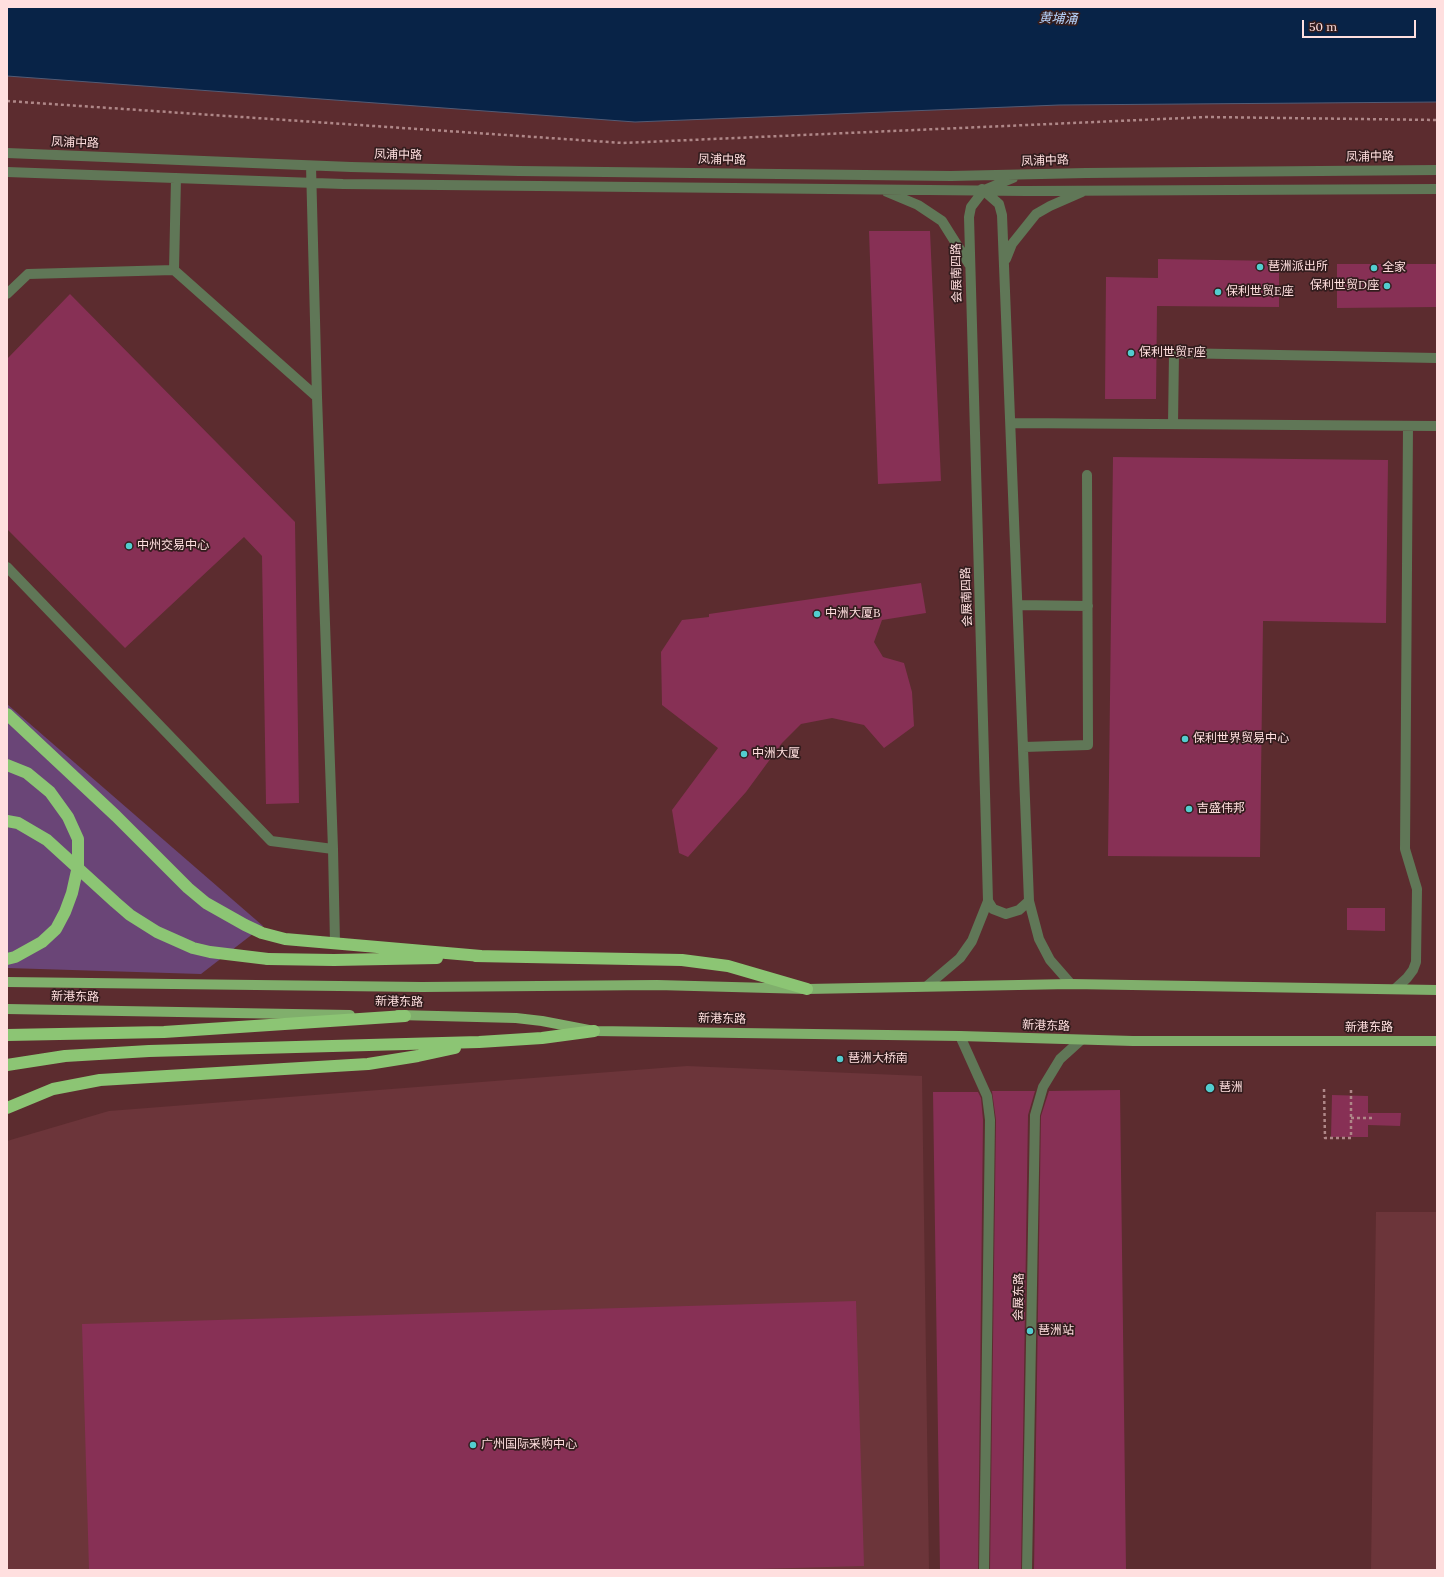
<!DOCTYPE html>
<html>
<head>
<meta charset="utf-8">
<style>
  body { margin:0 }
  #map { position:relative; width:1444px; height:1577px; overflow:hidden; background:#5c2c2f; font-family:Lora,serif }
  canvas { display:block }
  .frame { position:absolute; inset:0; border:8px solid #ffdfdf; pointer-events:none }
  .scale { position:absolute; left:1302px; top:20px; width:114px; height:18px; box-sizing:border-box; border:2px solid #ffdfdf; border-top:0; padding-left:5px; font-size:12px; line-height:14px; white-space:nowrap; color:#ffdfdf; -webkit-text-stroke:3px #331d1e; paint-order:stroke }
</style>
</head>
<body>
<div id="map">
<canvas width="1444" height="1577"></canvas>
<div class="frame"></div>
<div class="scale">50 m</div>
</div>
<script>
const ctx = document.querySelector('canvas').getContext('2d');
ctx.lineJoin = 'round';
function fill(path, color) {
  ctx.fillStyle = color;
  ctx.fill(path, 'evenodd');
}
function toPath(rows) {
  const path = new Path2D();
  for (const r of rows) {
    path.moveTo(r[0], r[1]);
    for (let i = 2; i < r.length; i += 2) path.lineTo(r[i], r[i + 1]);
  }
  return path;
}
function strokePath(path, color, width, dash) {
  ctx.strokeStyle = color;
  ctx.lineWidth = width;
  ctx.lineCap = dash ? 'butt' : 'round';
  ctx.setLineDash(dash || []);
  ctx.stroke(path);
}
function write(font, color, halo, rows, align = 'center') {
  ctx.font = font + ' Lora,"Noto Sans SC",serif';
  ctx.lineWidth = 3.5;
  ctx.setLineDash([]);
  ctx.textBaseline = 'middle';
  ctx.strokeStyle = halo;
  ctx.fillStyle = color;
  for (const [text, x, y, turn = 0] of rows) {
    ctx.save();
    ctx.translate(x, y);
    ctx.rotate((+turn || 0) * Math.PI / 180);
    ctx.textAlign = isNaN(turn) ? turn : align;
    if (halo) ctx.strokeText(text, 0, 0);
    ctx.fillText(text, 0, 0);
    ctx.restore();
  }
}
const built = toPath([
  [687,1066,922,1076,929,1570,7,1570,7,1141,109,1111],
  [1376,1212,1437,1212,1437,1570,1371,1570]
]);
const green = toPath([
  [7,704,263,926,201,974,7,968]
]);
const water = toPath([
  [7,7,1437,7,1437,102,1059,105,635,122,7,76,7,7]
]);
const building = toPath([
  [869,231,930,231,941,481,878,484],
  [1158,259,1279,261,1279,307,1157,306,1156,399,1105,399,1106,277,1158,278],
  [1337,264,1437,264,1437,307,1337,308],
  [70,294,295,522,299,803,266,804,262,556,244,537,125,648,7,529,7,359],
  [1113,457,1388,460,1386,623,1263,621,1260,857,1108,856],
  [921,583,926,613,882,620,874,642,883,657,904,663,912,692,914,726,884,748,864,725,832,718,801,724,782,743,746,792,688,857,679,853,672,810,718,748,662,705,661,652,682,620,709,617,709,614],
  [1347,908,1385,908,1385,931,1347,930],
  [1120,1090,1126,1570,1034,1570,1041,1116,1049,1091],
  [992,1091,1035,1091,1028,1115,1021,1570,990,1570,996,1120],
  [933,1092,978,1092,981,1098,983,1120,978,1570,940,1570],
  [1332,1095,1368,1096,1368,1113,1401,1113,1400,1126,1368,1125,1368,1137,1331,1137],
  [856,1301,864,1566,722,1570,89,1570,82,1324]
]);
const path = toPath([
  [7,101,623,143,1207,117,1437,120],
  [1324,1089,1325,1138,1351,1138,1351,1089],
  [1351,1118,1375,1118]
]);
const minor = toPath([
  [7,153,351,167,519,171,951,176,1086,173,1437,170],
  [311,166,317,397,333,849,335,943],
  [7,172,343,184,1026,191,1437,189],
  [982,189,999,204,1002,215,1029,901,1039,939,1050,960,1071,984],
  [887,192,918,205,942,221,969,264],
  [1006,259,1012,244,1036,214,1050,206,1082,192],
  [174,270,176,178],
  [7,294,28,274,174,270,317,397],
  [1012,423,1437,426],
  [1173,424,1174,353,1437,358],
  [7,567,271,841,333,849],
  [1019,605,1088,606],
  [1024,747,1088,745,1087,475],
  [988,901,993,909,1006,914,1019,910,1029,901],
  [927,986,960,958,972,941,988,901,969,217,971,207,984,190,1013,178],
  [1395,989,1407,978,1413,970,1416,962,1417,889,1405,849,1408,426],
  [960,1036,987,1096,990,1120,984,1570],
  [1027,1570,1035,1115,1043,1087,1060,1059,1081,1040]
]);
const major = toPath([
  [7,982,422,987,657,985,807,989,1071,984,1437,990],
  [7,1009,350,1015],
  [398,1015,516,1018,542,1021,594,1031,960,1036,1133,1041,1437,1041]
]);
const highway = toPath([
  [7,714,116,816,188,888,206,903,245,925,262,933,285,939,481,956],
  [7,765,27,773,50,792,68,817,78,839,78,866,72,893,65,912,56,929,42,942,15,957,7,959],
  [475,956,682,960,728,966,807,989],
  [268,959,334,960,437,958],
  [7,1035,164,1032,405,1016],
  [7,1065,65,1056,149,1051,479,1042,542,1038,594,1031],
  [7,1108,53,1089,100,1080,368,1064,418,1056,455,1048]
]);
const highwayBridge = toPath([
  [7,821,18,823,47,840,115,902,130,915,157,932,193,948,210,952,268,959]
]);
const markers = [
  [1260,267,4,"#52cdcf"],
  [1374,268,4,"#52cdcf"],
  [1387,286,4,"#52cdcf"],
  [1218,292,4,"#52cdcf"],
  [1131,353,4,"#52cdcf"],
  [129,546,4,"#52cdcf"],
  [817,614,4,"#52cdcf"],
  [1185,739,4,"#52cdcf"],
  [744,754,4,"#52cdcf"],
  [1189,809,4,"#52cdcf"],
  [840,1059,4,"#52cdcf"],
  [1210,1088,5,"#52cdcf"],
  [1030,1331,4,"#52cdcf"],
  [473,1445,4,"#52cdcf"]
];
const streetNames = [
  ["凤浦中路",75,143,2],
  ["凤浦中路",398,155,1],
  ["凤浦中路",1370,157,-1],
  ["凤浦中路",722,160,1],
  ["凤浦中路",1045,161,-2],
  ["会展南四路",957,273,-91],
  ["会展南四路",967,597,-92],
  ["新港东路",75,997,1],
  ["新港东路",399,1002,1],
  ["新港东路",722,1019,1],
  ["新港东路",1046,1026,2],
  ["新港东路",1369,1028],
  ["会展东路",1019,1297,-89]
];
const poiNames = [
  ["琶洲派出所",1268,267],
  ["全家",1382,268],
  ["保利世贸D座",1379,286,"right"],
  ["保利世贸E座",1226,292],
  ["保利世贸F座",1139,353],
  ["中州交易中心",137,546],
  ["中洲大厦B",825,614],
  ["保利世界贸易中心",1193,739],
  ["中洲大厦",752,754],
  ["吉盛伟邦",1197,809],
  ["琶洲大桥南",848,1059],
  ["琶洲",1219,1088],
  ["琶洲站",1038,1331],
  ["广州国际采购中心",481,1445]
];
const waterNames = [
  ["黄埔涌",1058,19,2]
];
fill(built, '#6c353a');
fill(green, '#6a4577');
fill(water, '#082347');
strokePath(water, '#525b75', 1);
fill(building, '#873055');
strokePath(path, '#af8788', 2.5, [3, 3]);
strokePath(minor, '#607757', 10);
strokePath(major, '#80af6c', 10);
strokePath(highway, '#8cc574', 12);
strokePath(highwayBridge, '#8cc574', 12);
for (const [x, y, r, color] of markers) {
  const dot = new Path2D();
  dot.arc(x, y, r, 0, 2 * Math.PI);
  ctx.fillStyle = color;
  ctx.fill(dot);
  strokePath(dot, '#331d1e', 1.5);
}
write('12px', '#ffdfdf', '#331d1e', streetNames);
write('12px', '#ffdfdf', '#331d1e', poiNames, 'left');
write('italic 13px', '#b4cff6', '#331d1e', waterNames);
</script>
</body>
</html>
